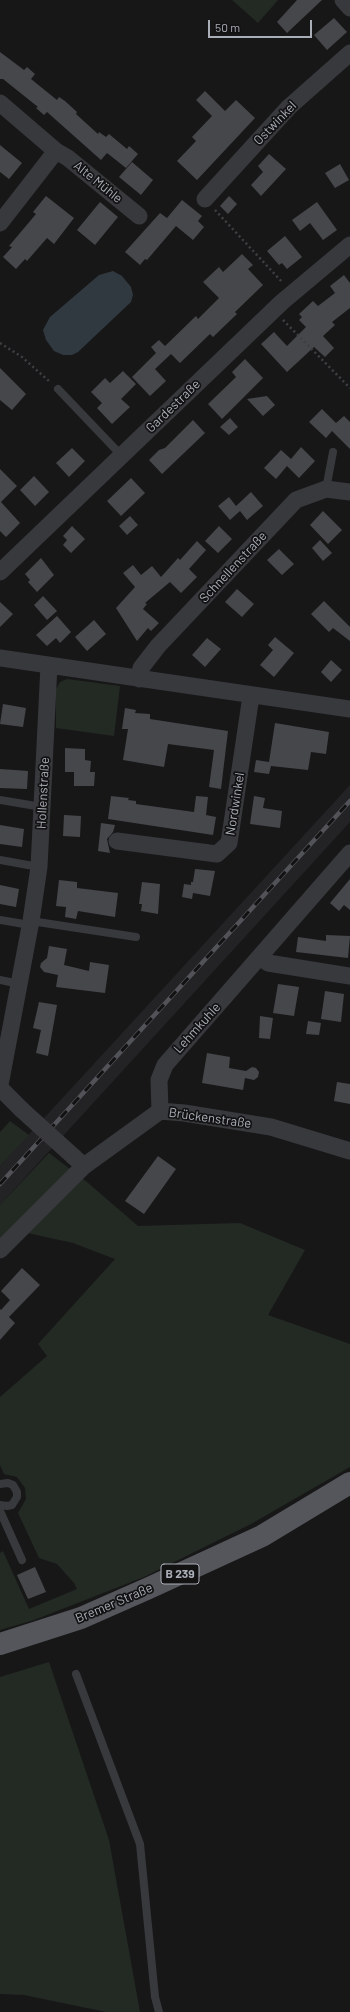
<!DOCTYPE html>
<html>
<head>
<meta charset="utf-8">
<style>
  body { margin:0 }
  #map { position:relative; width:350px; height:2012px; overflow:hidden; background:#171718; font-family:Barlow,sans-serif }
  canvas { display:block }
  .scale { position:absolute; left:208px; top:20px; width:104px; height:18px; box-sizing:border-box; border:2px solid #aaaeb7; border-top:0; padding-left:5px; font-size:12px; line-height:14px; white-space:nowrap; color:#aaaeb7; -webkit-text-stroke:3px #121213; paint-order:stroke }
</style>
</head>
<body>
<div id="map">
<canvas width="350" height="2012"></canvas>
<div class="scale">50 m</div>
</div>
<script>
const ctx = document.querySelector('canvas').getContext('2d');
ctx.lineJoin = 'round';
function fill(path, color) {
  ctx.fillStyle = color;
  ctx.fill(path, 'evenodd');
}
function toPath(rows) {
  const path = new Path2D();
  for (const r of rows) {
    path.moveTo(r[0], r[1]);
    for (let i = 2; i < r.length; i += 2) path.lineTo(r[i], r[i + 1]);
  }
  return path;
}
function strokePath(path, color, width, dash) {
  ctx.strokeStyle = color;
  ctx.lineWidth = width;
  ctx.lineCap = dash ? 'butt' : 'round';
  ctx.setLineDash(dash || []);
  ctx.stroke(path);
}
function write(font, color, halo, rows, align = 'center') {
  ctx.font = font + ' Barlow,sans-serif';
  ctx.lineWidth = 3.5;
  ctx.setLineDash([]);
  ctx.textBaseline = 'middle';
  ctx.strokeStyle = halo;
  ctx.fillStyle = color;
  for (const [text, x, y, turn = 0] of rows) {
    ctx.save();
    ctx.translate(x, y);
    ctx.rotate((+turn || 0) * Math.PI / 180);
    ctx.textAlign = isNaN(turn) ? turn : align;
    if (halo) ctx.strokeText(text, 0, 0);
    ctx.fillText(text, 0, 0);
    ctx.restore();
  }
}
const built = toPath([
  [350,785,350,822,0,1205,0,1166]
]);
const green = toPath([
  [232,0,278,0,258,23],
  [67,679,120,686,114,736,56,728,56,689,60,682],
  [10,1121,29,1135,0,1166,0,1132],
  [49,1153,87,1182,138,1226,240,1223,305,1250,268,1315,350,1344,350,1467,251,1524,144,1577,34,1620,0,1630,0,1553,3,1551,29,1609,77,1589,74,1583,57,1564,39,1558,18,1513,26,1499,25,1488,17,1477,4,1474,0,1465,0,1397,47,1356,38,1344,115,1259,73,1243,14,1230,0,1243,0,1205],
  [49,1662,109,1840,140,2012,106,2012,24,1995,0,1994,0,1677]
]);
const water = toPath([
  [113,271,122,276,131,287,133,295,131,302,78,352,72,355,63,355,54,351,46,340,43,330,50,317,99,275]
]);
const building = toPath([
  [297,0,322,0,287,33,277,22],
  [334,18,347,32,327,50,314,35],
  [0,52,24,70,27,67,35,74,31,79,57,100,59,97,65,101,77,112,76,114,98,134,99,132,106,137,109,134,127,149,129,146,138,154,126,168,107,153,101,160,47,112,44,115,36,108,38,107,3,79,0,79],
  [205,91,225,111,236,100,255,118,197,180,177,161,196,141,192,137,212,116,196,100],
  [0,145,22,163,9,179,0,172],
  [269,154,286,169,261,196,251,185,263,172,258,166],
  [132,162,153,180,141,195,119,177],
  [340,164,349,180,335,188,325,173],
  [46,196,74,218,54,244,47,238,27,261,25,259,16,269,3,257,12,247,9,246,36,214,33,212],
  [229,196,237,204,228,214,220,206],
  [182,200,202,216,198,221,204,227,193,240,176,226,147,260,145,259,140,265,125,252,160,213,167,218],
  [100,202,118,217,95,245,77,230],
  [317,202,337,230,323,240,310,223,300,231,292,220],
  [285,236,302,257,287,269,282,263,279,265,267,251],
  [242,254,253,265,248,269,263,285,235,312,237,314,213,337,210,334,180,363,171,354,155,369,166,381,150,396,132,377,156,353,151,347,159,340,165,346,196,316,198,319,219,298,203,282,219,267,223,272],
  [344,275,350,283,350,308,332,322,335,325,323,336,334,348,325,357,314,347,287,372,261,344,274,332,287,346,306,327,299,320,302,317,299,314,313,301,318,306,335,293,330,286],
  [245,359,263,378,222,419,208,404,234,379,236,377,232,372],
  [0,368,26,394,12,410,0,400],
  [123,371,136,384,121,399,130,407,112,424,97,408,102,403,91,392,105,378,110,383],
  [267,396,275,405,263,416,247,399],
  [322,409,336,423,344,416,350,422,350,449,332,431,326,438,309,422],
  [230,418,238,427,229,435,220,427],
  [193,420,205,433,162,474,149,460,159,450,165,448],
  [301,447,315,461,299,478,287,466,276,479,264,468,281,450,291,459],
  [72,448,85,461,69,477,56,463],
  [0,469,17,486,1,502,20,523,6,537,0,531],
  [34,476,49,492,35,506,20,490],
  [131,478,145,493,121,516,107,501],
  [251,492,263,506,247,520,240,511,230,520,218,506,229,497,236,506],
  [323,511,342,530,328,544,310,525],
  [130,516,138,525,127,535,119,526],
  [72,526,85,539,71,553,63,545,67,540,63,536],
  [219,526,232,539,218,553,205,541],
  [320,540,332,553,323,561,312,548],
  [197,541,206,550,189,569,197,577,181,593,170,582,145,603,147,604,143,609,159,623,151,631,148,628,137,641,116,608,135,587,123,573,133,565,141,575,152,566,161,577,178,558,180,560],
  [279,549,294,564,282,575,267,560],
  [41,558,54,575,37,592,28,582,30,580,25,574],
  [237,589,254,604,242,617,225,602],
  [43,596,57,611,47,620,34,605],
  [324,601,350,627,350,641,333,628,329,632,311,614],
  [0,602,13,614,0,627],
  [57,616,71,632,60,643,56,638,47,646,36,635],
  [94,620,106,634,87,651,75,637],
  [275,637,294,653,274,677,260,665,273,650,268,645],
  [207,638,221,649,205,667,192,655],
  [331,660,342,670,331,682,321,672],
  [3,704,26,708,23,727,0,724],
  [125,708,136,710,135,713,150,714,150,719,228,731,221,789,209,787,214,750,168,744,164,767,123,760,128,729,122,729],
  [275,723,329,732,326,754,311,752,308,770,271,766,269,774,254,772,256,760,269,762],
  [65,748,85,749,85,760,91,761,90,772,95,772,94,786,74,786,74,772,65,772],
  [0,769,28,771,27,789,0,788],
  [111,796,129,798,128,800,136,801,136,804,194,812,196,796,208,797,206,815,216,817,213,835,108,819],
  [254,796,265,798,263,808,282,811,280,828,250,824],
  [64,815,81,816,80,837,63,836],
  [101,823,115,825,113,832,107,839,110,853,98,851],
  [0,825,24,829,22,847,0,844],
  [195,869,215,871,210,896,193,893,192,899,182,897,184,884,191,885,191,882,193,882],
  [350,879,350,910,344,905,339,911,330,903],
  [59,880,77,882,77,888,118,893,115,917,78,911,76,919,65,917,66,907,56,906],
  [142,882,160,884,158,914,141,911,142,904,139,904],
  [0,885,19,889,16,907,0,904],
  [326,935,350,936,348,958,296,952,298,937,326,941],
  [49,946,67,949,64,965,89,971,90,962,109,965,105,993,56,987,58,975,44,972,40,967,41,963,47,958],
  [278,984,299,987,294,1016,273,1013],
  [325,991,344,994,341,1022,321,1019],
  [39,1002,57,1005,48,1056,36,1053,41,1030,33,1028],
  [260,1016,273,1018,270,1039,259,1038],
  [308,1021,321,1023,319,1035,306,1034],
  [207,1053,230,1057,229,1068,246,1071,252,1067,256,1068,259,1072,258,1077,254,1080,245,1078,243,1090,202,1083],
  [337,1082,350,1084,350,1104,334,1101],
  [158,1156,176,1169,144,1214,125,1201],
  [22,1268,40,1285,9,1317,15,1323,0,1340,0,1309,1,1310,10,1300,1,1291],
  [35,1567,46,1592,28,1599,17,1575]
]);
const path = toPath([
  [215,210,283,283],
  [283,320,350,388],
  [0,343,22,357,50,382]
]);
const lane = toPath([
  [58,389,121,455],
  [326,489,333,452],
  [0,800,42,807],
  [0,860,39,867],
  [0,920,30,925],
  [31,921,136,937],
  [0,980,19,984],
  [0,1484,8,1483,13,1485,17,1492,17,1497,12,1505,7,1506,0,1505],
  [0,1511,22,1560],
  [76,1674,140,1844,155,1997,159,2012]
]);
const street = toPath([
  [343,0,350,8],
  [0,103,56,151,68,158,139,216],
  [205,199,289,107,350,53],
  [0,223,56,151],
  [0,572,282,302,350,245],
  [0,658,350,709],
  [139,679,141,668,158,646,296,500,326,489,350,492],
  [117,841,217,854,229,843,251,696],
  [261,956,268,963,350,976],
  [0,1085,31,921,39,867,49,665],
  [0,1088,22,1110],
  [160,1111,159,1080,165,1065,350,853],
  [74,1157,84,1166,160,1111,184,1113,271,1127,350,1151],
  [0,1250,84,1166]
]);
const primary = toPath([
  [0,1644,81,1618,149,1588,262,1536,350,1483]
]);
const rail = toPath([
  [0,1184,350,801]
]);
const streetBridge = toPath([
  [22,1110,74,1157]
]);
const shields = [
  [180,1574,38]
];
const shieldNames = [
  ["B 239",180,1574]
];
const streetNames = [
  ["Ostwinkel",275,123,-46],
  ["Alte Mühle",98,182,39],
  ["Gardestraße",173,406,-44],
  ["Schnellenstraße",233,567,-47],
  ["Hollenstraße",43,793,-87],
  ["Nordwinkel",235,804,-81],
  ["Lehmkuhle",197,1028,-48],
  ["Brückenstraße",210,1118,8],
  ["Bremer Straße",114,1603,-23]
];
fill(built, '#232325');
fill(green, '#232a24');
fill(water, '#313940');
fill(building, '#46474b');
strokePath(path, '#3e4044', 2.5, [2, 3]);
strokePath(lane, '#38393d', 8);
strokePath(street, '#38393d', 17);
strokePath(primary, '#54565b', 22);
strokePath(rail, '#515358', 4.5);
strokePath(rail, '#121213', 3, [9]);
strokePath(streetBridge, '#38393d', 17);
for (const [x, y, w] of shields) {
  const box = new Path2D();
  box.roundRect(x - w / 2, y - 10, w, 20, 3);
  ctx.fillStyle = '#121213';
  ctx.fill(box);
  strokePath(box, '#aaaeb7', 1);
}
write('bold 12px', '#aaaeb7', null, shieldNames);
write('13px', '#aaaeb7', '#121213', streetNames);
</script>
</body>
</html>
